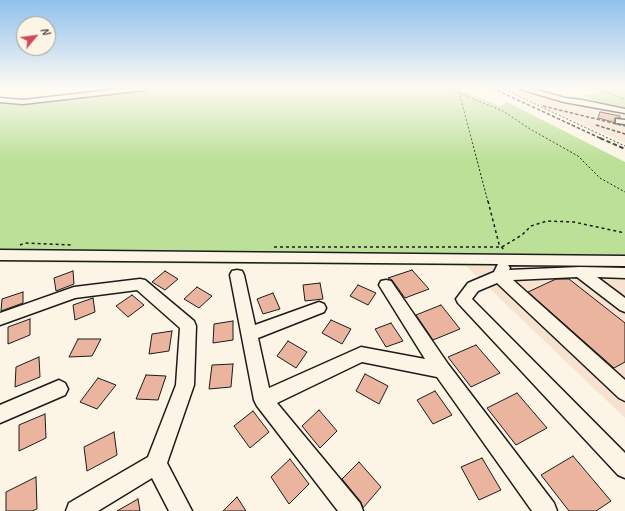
<!DOCTYPE html>
<html>
<head>
<meta charset="utf-8">
<style>
  body { margin:0 }
  #map { position:relative; width:625px; height:511px; overflow:hidden; background:#fcf5e5; font-family:Caveat,sans-serif }
  canvas { display:block }
  .north { position:absolute; left:16px; top:16px; width:40px; height:40px; box-sizing:border-box; background:#fcf5e5; border:1px solid #a29e95; border-radius:50%; rotate:61deg; font-size:11px; font-weight:700; line-height:16px; text-align:center; color:#1c1c1c }
  .north::after { content:''; display:block; margin:auto; width:14px; height:18px; background:#d1495b; clip-path:polygon(50% 0,100% 100%,50% 72%,0 100%) }
</style>
</head>
<body>
<div id="map">
<canvas width="625" height="511"></canvas>
<div class="north">N</div>
</div>
<script>
const ctx = document.querySelector('canvas').getContext('2d');
ctx.lineJoin = 'round';
function fill(path, color) {
  ctx.fillStyle = color;
  ctx.fill(path, 'evenodd');
}
function toPath(rows) {
  const path = new Path2D();
  for (const r of rows) {
    path.moveTo(r[0], r[1]);
    for (let i = 2; i < r.length; i += 2) path.lineTo(r[i], r[i + 1]);
  }
  return path;
}
function strokePath(path, color, width, dash) {
  ctx.strokeStyle = color;
  ctx.lineWidth = width;
  ctx.lineCap = dash ? 'butt' : 'round';
  ctx.setLineDash(dash || []);
  ctx.stroke(path);
}
const built = toPath([
  [501,88,544,88,553,95,586,105,625,113,625,143],
  [466,266,625,267,625,418]
]);
const green = toPath([
  [145,88,456,88,500,106,507,102,625,162,625,267,0,262,0,100,11,102],
  [595,88,625,88,625,110,594,104,596,102,584,96,603,91]
]);
const building = toPath([
  [600,112,620,116,620,118,615,118,614,123,613,122,598,118,600,112],
  [412,270,429,289,405,298,392,280,388,278,412,270],
  [73,271,74,284,56,291,54,278,73,271],
  [165,271,178,279,165,290,152,282,165,271],
  [556,279,569,279,625,323,625,362,614,368,528,292,556,279],
  [320,283,323,299,305,301,303,285,320,283],
  [358,285,376,293,368,305,350,296,358,285],
  [197,287,212,296,199,308,184,299,197,287],
  [23,292,23,303,1,311,2,299,23,292],
  [273,293,280,309,263,314,257,299,273,293],
  [132,295,144,305,128,317,116,306,132,295],
  [93,298,95,312,75,320,73,305,93,298],
  [441,305,460,329,433,340,416,315,441,305],
  [30,319,30,335,8,344,8,327,30,319],
  [331,320,351,329,342,344,322,333,331,320],
  [233,321,233,340,213,343,214,324,233,321],
  [391,323,403,341,386,347,375,329,391,323],
  [172,331,169,351,149,354,152,334,172,331],
  [78,339,101,339,92,356,69,357,78,339],
  [288,341,307,352,296,368,277,356,288,341],
  [476,345,500,373,471,387,448,357,476,345],
  [39,357,40,377,15,387,16,367,39,357],
  [233,364,231,387,209,389,212,365,233,364],
  [365,374,388,386,379,404,356,391,365,374],
  [146,375,166,376,158,400,136,399,146,375],
  [98,378,116,385,97,409,80,402,98,378],
  [435,391,452,415,433,424,417,400,435,391],
  [517,393,547,428,516,445,487,408,517,393],
  [319,410,337,431,320,448,302,426,319,410],
  [253,411,269,432,250,448,234,426,253,411],
  [45,414,46,438,19,451,19,425,45,414],
  [114,432,117,455,87,471,84,447,114,432],
  [573,456,611,501,596,511,569,511,541,475,573,456],
  [482,458,501,490,479,500,461,467,482,458],
  [290,459,309,484,289,504,271,477,290,459],
  [359,462,381,487,363,508,361,502,342,479,359,462],
  [36,477,37,509,32,511,6,511,6,492,36,477],
  [237,497,246,511,223,511,237,497],
  [138,499,140,511,117,511,138,499]
]);
const pathFar1 = toPath([
  [446,88,503,111,530,129,578,156,600,178,625,192],
  [458,88,488,202],
  [501,88,625,146],
  [592,88,625,99]
]);
const path = toPath([
  [488,201,499,244,505,251],
  [20,245,25,243,72,245],
  [274,247,502,247,522,235,531,226,547,221,574,222,625,233]
]);
const minor = toPath([
  [127,88,147,88,144,90,23,104,0,102,0,98,23,100,127,88],
  [519,88,529,88,565,98,582,100,625,109,625,113,564,102,520,89,519,88],
  [616,119,625,120,625,124,616,123,616,119],
  [0,250,625,256,625,266,508,265,510,268,509,270,580,267,625,268,625,278,597,277,625,298,625,312,620,310,577,277,513,280,625,380,625,401,619,398,497,283,478,291,472,299,625,453,625,478,618,475,458,303,456,299,468,283,494,272,498,264,0,260,0,250],
  [237,270,242,271,244,275,255,325,319,302,324,304,326,308,324,312,258,338,269,388,361,347,425,359,379,285,381,281,386,280,391,281,448,364,554,503,557,511,532,511,437,377,362,362,277,403,360,503,363,511,338,511,257,406,254,400,230,275,232,271,237,270],
  [140,279,145,280,194,321,196,326,194,385,167,463,192,511,169,511,152,478,98,511,66,511,69,503,148,457,176,385,180,328,137,290,75,298,0,325,0,313,74,287,140,279],
  [59,380,65,383,68,389,65,395,0,423,0,405,59,380]
]);
const railFar1 = toPath([
  [492,88,602,139],
  [543,106,625,126],
  [596,125,625,134]
]);
const rail = toPath([
  [600,138,625,149]
]);
fill(built, '#f7e2d0');
fill(green, '#bde099');
fill(building, '#eab49f');
strokePath(building, '#1c1c1c', 1);
strokePath(minor, '#1c1c1c', 3);
strokePath(pathFar1, '#1c1c1c', 1, [2, 2]);
strokePath(path, '#1c1c1c', 1.5, [3, 3]);
fill(minor, '#fcf5e5');
strokePath(railFar1, '#1c1c1c', 1.5, [3.5, 2]);
strokePath(rail, '#1c1c1c', 2, [4.5, 2.5]);
const sky = ctx.createLinearGradient(0, 0, 0, 159);
sky.addColorStop(0, '#90c1ee');
sky.addColorStop(0.55, '#fefaf3');
sky.addColorStop(1, '#fefaf300');
ctx.fillStyle = sky;
ctx.fillRect(0, 0, 625, 159);
</script>
</body>
</html>
